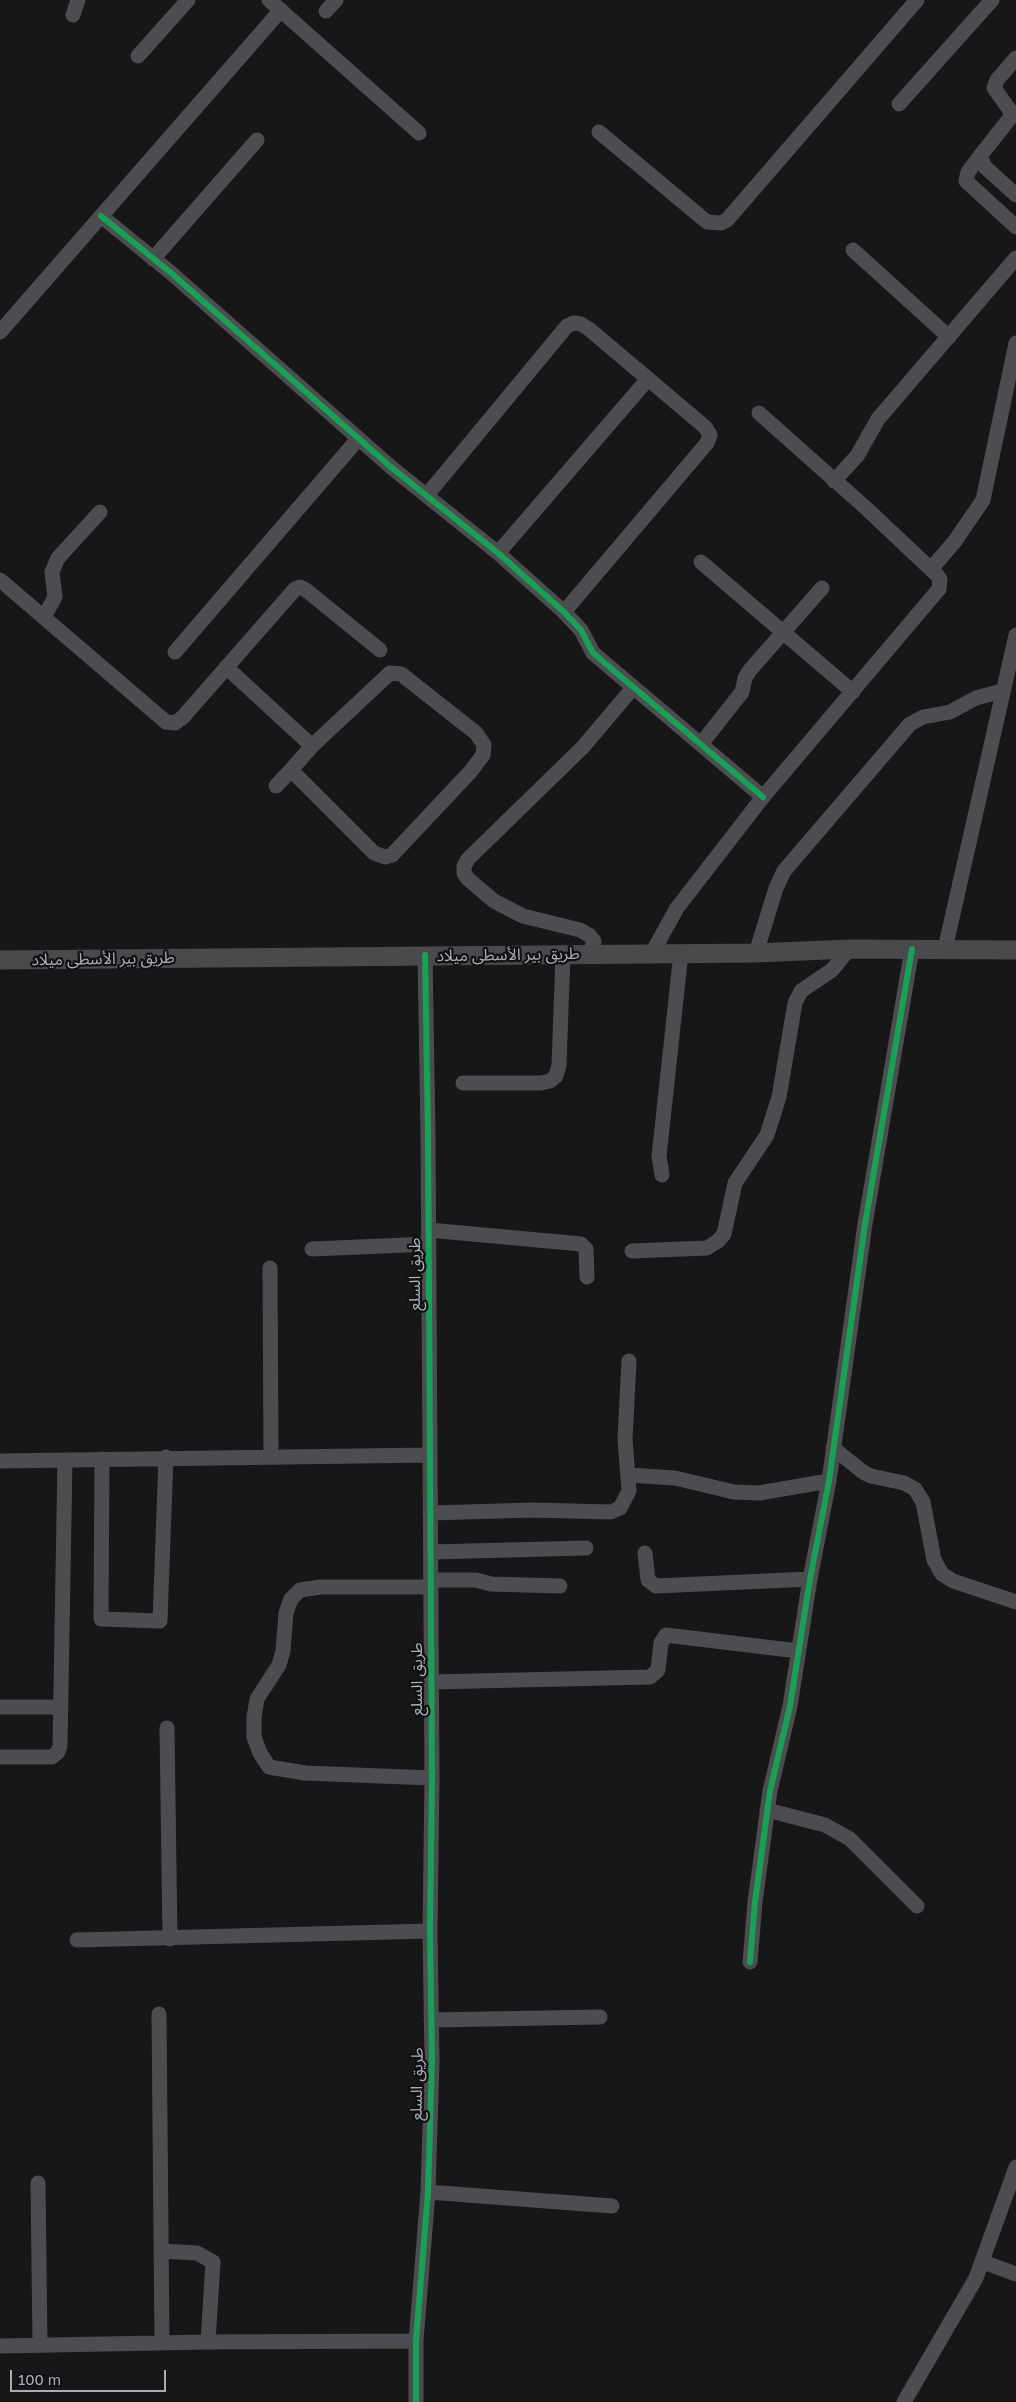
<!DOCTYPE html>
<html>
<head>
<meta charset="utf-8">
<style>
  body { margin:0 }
  #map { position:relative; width:1016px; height:2402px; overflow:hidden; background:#171717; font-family:"Golos Text",sans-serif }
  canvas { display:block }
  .scale { position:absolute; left:10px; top:2370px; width:156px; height:22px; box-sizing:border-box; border:2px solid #a9aeb7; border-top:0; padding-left:6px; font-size:15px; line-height:18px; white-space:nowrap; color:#a9aeb7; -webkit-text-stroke:4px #111113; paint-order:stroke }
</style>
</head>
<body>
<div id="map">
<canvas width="1016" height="2402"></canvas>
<div class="scale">100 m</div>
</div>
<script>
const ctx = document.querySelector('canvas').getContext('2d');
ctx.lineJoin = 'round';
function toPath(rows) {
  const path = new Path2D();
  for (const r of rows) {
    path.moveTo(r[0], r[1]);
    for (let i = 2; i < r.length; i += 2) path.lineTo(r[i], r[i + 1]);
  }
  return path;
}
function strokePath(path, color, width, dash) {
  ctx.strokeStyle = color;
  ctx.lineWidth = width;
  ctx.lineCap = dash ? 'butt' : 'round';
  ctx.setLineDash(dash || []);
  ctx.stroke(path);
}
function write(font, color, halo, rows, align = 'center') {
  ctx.font = font + ' "Golos Text","Noto Sans Arabic",sans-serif';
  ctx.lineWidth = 4.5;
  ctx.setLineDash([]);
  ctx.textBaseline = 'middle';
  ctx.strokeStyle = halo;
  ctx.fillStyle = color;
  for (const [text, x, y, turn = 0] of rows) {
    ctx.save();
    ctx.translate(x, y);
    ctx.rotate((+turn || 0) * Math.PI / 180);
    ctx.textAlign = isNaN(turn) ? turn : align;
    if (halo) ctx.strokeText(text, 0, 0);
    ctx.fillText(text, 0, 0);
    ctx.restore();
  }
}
const minor = toPath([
  [269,0,419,133],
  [326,11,336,0],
  [73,15,78,0],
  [138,56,188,0],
  [1016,58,997,80,994,88,1011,112,1010,118,980,156,985,167,1016,195],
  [899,104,992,0],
  [599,132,707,222,721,223,727,220,917,0],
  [980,156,968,172,966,181,1016,227],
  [101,216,170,272,392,468,498,553,564,612,581,630,593,653,763,797],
  [853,250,949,337],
  [153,259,257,140],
  [0,332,281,10],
  [834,481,857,456,878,419,1016,258],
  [427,495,567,326,574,323,581,324,589,329,705,427,710,435,707,443,564,612],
  [498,553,648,379],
  [701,562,853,692],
  [931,569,955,541,983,500,1016,343],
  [0,580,166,722,175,723,183,717,295,589,300,587,306,590,380,650],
  [44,617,55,597,52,572,58,558,100,512],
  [175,652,358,439],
  [226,667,312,746],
  [701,744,742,692,745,678,750,670,822,588],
  [276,786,291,770,312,746,390,673,401,674,476,733,484,745,483,755,471,771,392,855,385,857,374,853,291,770],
  [945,949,1016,635],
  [652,953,677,908,763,797,939,589,940,579,936,574,867,509,759,413],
  [756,953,776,888,784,871,910,724,923,717,950,712,976,698,1002,691],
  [590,954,594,941,589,935,580,930,523,916,494,901,468,879,464,873,464,866,468,859,583,747,632,689],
  [463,1083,541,1083,550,1081,556,1076,559,1065,563,955],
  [662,1175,659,1156,681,953],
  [429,1230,581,1244,586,1249,587,1277],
  [312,1249,429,1244],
  [632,1251,707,1248,718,1241,724,1234,735,1183,767,1135,779,1097,795,1003,801,991,832,970,849,949],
  [270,1268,271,1456],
  [833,1448,863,1472,871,1476,904,1483,915,1489,923,1502,934,1560,942,1574,953,1581,1016,1602],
  [102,1459,101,1619,160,1621,166,1457],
  [0,1461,430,1455],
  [628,1475,675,1478,734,1492,759,1493,829,1481],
  [430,1513,533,1510,611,1512,620,1508,629,1491,625,1439,629,1361],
  [431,1552,586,1548],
  [645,1553,648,1580,656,1586,810,1579],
  [431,1580,476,1580,491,1584,560,1586],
  [431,1587,321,1587,300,1590,291,1599,286,1613,283,1651,279,1665,257,1699,254,1717,254,1737,260,1753,269,1767,305,1773,432,1778],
  [431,1682,650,1677,658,1670,661,1643,666,1635,798,1651],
  [0,1707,61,1707],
  [167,1728,170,1939],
  [0,1757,52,1757,58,1752,60,1746,65,1460],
  [767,1810,825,1825,850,1839,917,1906],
  [77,1940,430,1931],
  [750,1962,755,1902,770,1791,790,1706,810,1579,829,1481,865,1224,912,949],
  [159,2014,162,2342],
  [431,2020,600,2017],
  [38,2183,40,2345],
  [428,2192,612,2206],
  [161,2251,197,2253,213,2262,208,2342],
  [983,2262,1016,2274],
  [0,2346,208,2342,416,2341],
  [416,2402,416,2341,428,2192,432,2062,430,1931,432,1778,428,1134,425,955],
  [904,2402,976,2278,1016,2167]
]);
const major = toPath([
  [0,960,756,953,849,949,1016,950]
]);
const cycleway = toPath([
  [101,216,170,272,392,468,498,553,564,612,581,630,593,653,763,797],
  [750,1962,755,1902,770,1791,790,1706,810,1579,829,1481,865,1224,912,949],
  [416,2402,416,2341,428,2192,432,2062,430,1931,432,1778,428,1134,425,955]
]);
const streetNames = [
  ["طريق بير الأسطى ميلاد",508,955,-1],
  ["طريق بير الأسطى ميلاد",103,959,-1],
  ["طريق السلع",415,1274,-90],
  ["طريق السلع",417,1679,-90],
  ["طريق السلع",417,2084,-89]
];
strokePath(minor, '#4c4d50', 15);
strokePath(major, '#494a4c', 19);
strokePath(cycleway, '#1a9f57', 6);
write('16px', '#a9aeb7', '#111113', streetNames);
</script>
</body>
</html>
